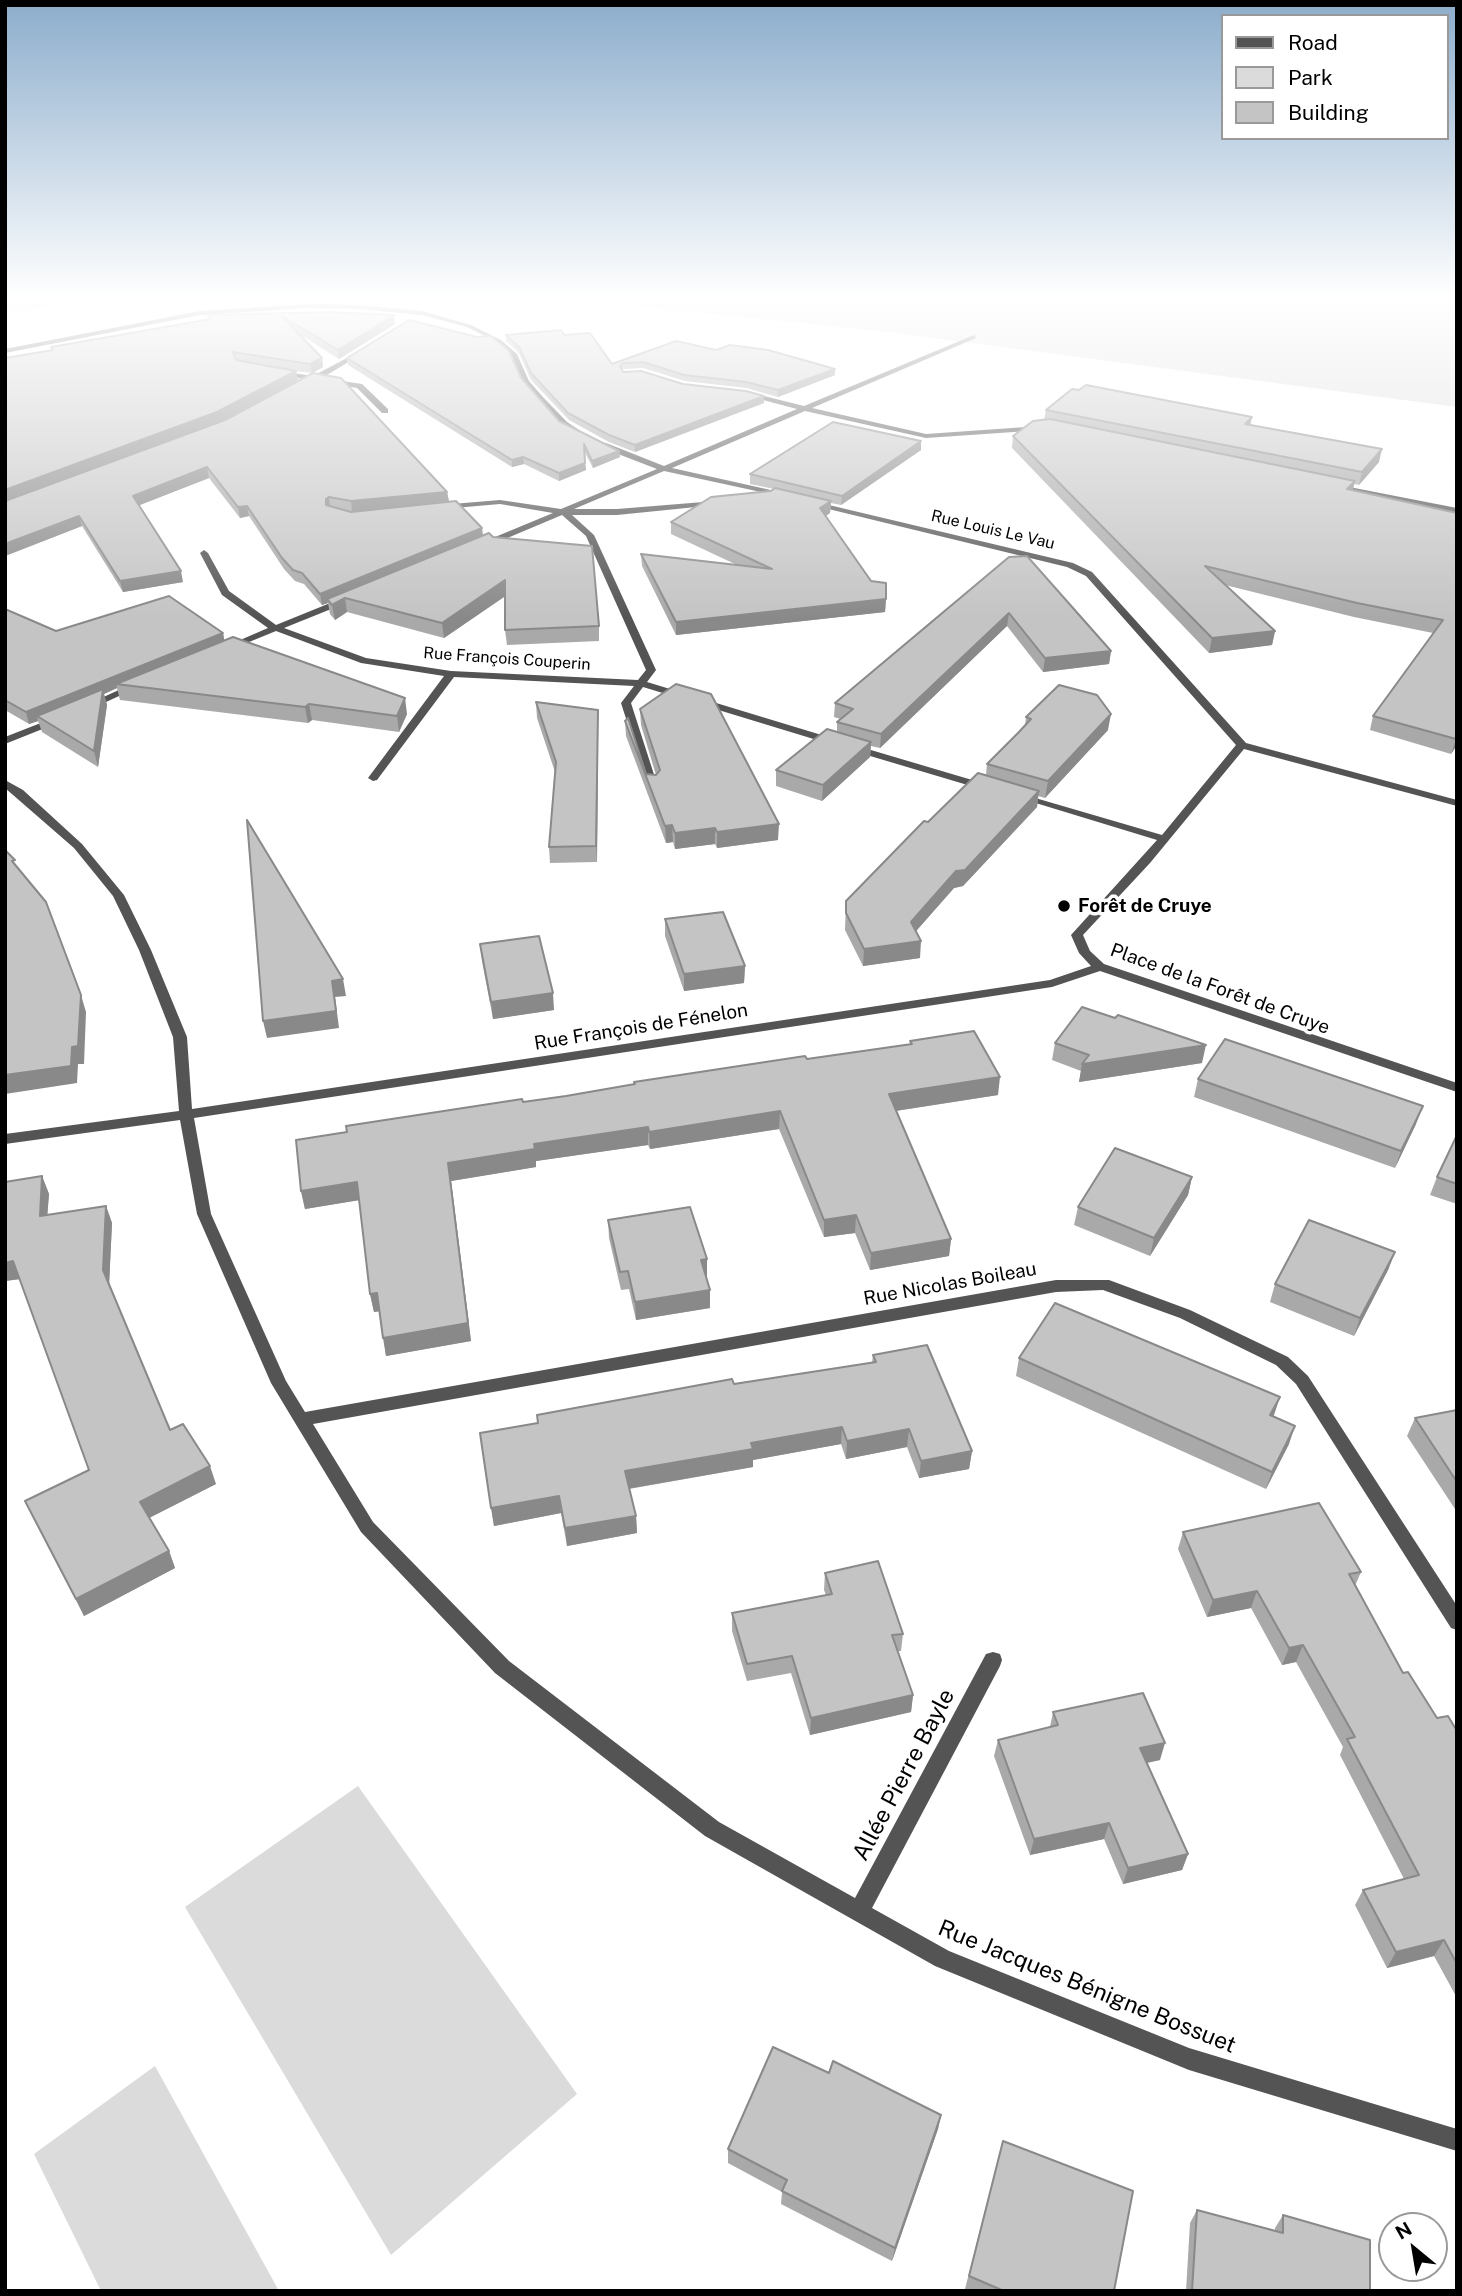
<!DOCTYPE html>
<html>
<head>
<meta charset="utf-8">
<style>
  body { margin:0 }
  #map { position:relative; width:1462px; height:2296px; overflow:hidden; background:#fff; font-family:"Public Sans",sans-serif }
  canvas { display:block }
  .frame { position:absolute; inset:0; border:7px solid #000; pointer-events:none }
  .legend { position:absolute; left:1221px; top:14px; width:228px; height:126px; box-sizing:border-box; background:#fff; border:2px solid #999; margin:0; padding:9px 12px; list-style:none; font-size:21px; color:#000 }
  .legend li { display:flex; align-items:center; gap:14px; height:35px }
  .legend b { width:35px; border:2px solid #999 }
  .north { position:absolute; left:1378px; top:2212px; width:70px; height:70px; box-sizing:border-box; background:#fff; border:2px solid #999; border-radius:50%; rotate:330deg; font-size:19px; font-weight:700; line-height:28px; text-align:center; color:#000 }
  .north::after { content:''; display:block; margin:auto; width:24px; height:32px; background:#000; clip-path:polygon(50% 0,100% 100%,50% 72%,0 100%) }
</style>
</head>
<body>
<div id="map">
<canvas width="1462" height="2296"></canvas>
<div class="frame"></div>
<ul class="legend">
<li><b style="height:9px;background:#545454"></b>Road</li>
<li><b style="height:19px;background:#dbdbdb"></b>Park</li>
<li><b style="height:19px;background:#c4c4c4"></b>Building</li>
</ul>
<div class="north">N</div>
</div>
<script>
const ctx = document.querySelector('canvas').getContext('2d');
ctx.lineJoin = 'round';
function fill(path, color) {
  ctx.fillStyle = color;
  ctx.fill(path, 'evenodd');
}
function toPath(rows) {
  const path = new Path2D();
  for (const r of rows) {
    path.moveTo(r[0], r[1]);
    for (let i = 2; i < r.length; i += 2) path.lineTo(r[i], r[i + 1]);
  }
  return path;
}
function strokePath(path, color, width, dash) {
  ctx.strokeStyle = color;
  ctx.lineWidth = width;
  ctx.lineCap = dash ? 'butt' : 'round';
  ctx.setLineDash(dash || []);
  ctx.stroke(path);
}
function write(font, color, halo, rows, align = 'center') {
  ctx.font = font + ' "Public Sans",sans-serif';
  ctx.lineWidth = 7;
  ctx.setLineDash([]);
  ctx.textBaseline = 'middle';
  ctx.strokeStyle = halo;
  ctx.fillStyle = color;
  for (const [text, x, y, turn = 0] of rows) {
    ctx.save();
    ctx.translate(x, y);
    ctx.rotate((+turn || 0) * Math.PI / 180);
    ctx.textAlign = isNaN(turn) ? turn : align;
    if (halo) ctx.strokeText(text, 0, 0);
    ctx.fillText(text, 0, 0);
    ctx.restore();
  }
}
const green = toPath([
  [5,296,120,296,5,313],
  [541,296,1457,296,1457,407,889,332],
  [358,1786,577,2094,391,2255,185,1907],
  [155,2066,279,2291,101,2291,34,2154]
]);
const street = toPath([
  [309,304,358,305,422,311,471,325,501,340,517,354,529,381,542,396,567,422,582,432,575,434,561,426,536,400,522,381,512,356,497,342,467,327,422,315,358,309,309,308,200,315,5,353,5,349,200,311,309,304],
  [974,335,976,338,812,408,926,434,1040,426,1043,426,1043,430,926,438,805,411,672,468,784,493,784,497,664,471,574,509,617,509,716,501,720,503,716,505,617,515,572,515,594,535,656,670,647,682,838,740,838,744,830,744,643,687,631,703,658,787,653,790,648,787,621,703,634,686,454,677,377,780,373,781,368,778,444,676,361,663,276,631,232,649,224,647,268,628,222,595,200,553,204,550,208,553,229,591,276,625,340,599,346,599,346,603,284,628,366,658,451,671,638,680,646,670,586,536,562,515,486,547,482,544,483,542,553,513,500,504,443,509,440,509,440,505,500,500,561,509,657,469,600,447,600,443,606,443,664,466,797,409,744,395,744,391,804,406,974,335],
  [360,351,365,352,322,378,362,384,388,409,388,413,382,413,357,388,316,381,307,385,303,383,307,380,275,373,279,371,313,376,360,351],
  [1334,484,1457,508,1457,513,1331,488,1330,486,1334,484],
  [812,501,1073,563,1092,572,1246,743,1457,800,1457,806,1244,749,1150,863,1083,935,1090,951,1104,964,1457,1083,1457,1092,1100,971,1052,987,194,1118,211,1214,286,1381,305,1412,1056,1280,1109,1280,1190,1310,1288,1357,1308,1376,1457,1606,1457,1630,1451,1628,1296,1384,1276,1365,1180,1318,1103,1290,1056,1292,313,1424,373,1522,509,1661,719,1822,855,1898,986,1654,993,1652,1000,1654,1002,1660,1000,1666,872,1908,949,1951,1189,2048,1457,2129,1457,2151,1189,2070,935,1966,705,1836,495,1673,361,1532,271,1383,197,1214,180,1120,5,1144,5,1134,179,1111,173,1037,139,950,113,896,74,848,5,788,5,780,23,790,82,844,124,895,151,950,187,1037,192,1109,1050,980,1091,966,1079,953,1071,935,1157,840,1016,797,1017,795,1025,795,1162,835,1236,745,1086,576,1067,567,812,505,812,501],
  [132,684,141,686,95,707,86,705,132,684],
  [56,717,60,718,60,722,5,744,5,737,56,717],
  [854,745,989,785,990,787,989,789,981,789,850,750,850,746,854,745]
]);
const wall = toPath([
  [329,312,395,324,339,359,301,335,322,358,323,367,312,373,296,371,298,380,219,422,115,461,225,420,447,492,449,501,482,528,483,536,599,626,599,641,507,645,505,630,505,596,444,638,347,612,335,620,330,614,328,603,322,605,304,584,295,581,284,569,249,516,240,518,209,478,139,505,183,582,123,592,82,526,5,556,5,358,52,351,51,347,209,319,208,315],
  [506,335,564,335,612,364,676,341,835,375,778,397,746,388,685,381,643,368,623,369,623,372,683,384,764,396,764,403,635,452,609,442,569,420,531,380,519,353,506,341],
  [347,358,559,421,619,451,620,457,593,468,584,451,586,470,559,481,524,464,512,467,348,365],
  [1046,410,1252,417,1250,425,1379,462,1359,485,1354,484,1352,490,1457,513,1457,745,1451,754,1370,730,1373,716,1433,633,1354,617,1225,585,1275,631,1272,645,1209,653,1012,448,1013,436,1044,420],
  [921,441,921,450,841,505,831,503,830,513,826,516,871,581,886,599,885,612,676,635,642,566,641,554,737,565,671,534,671,522,771,491,774,489,750,484,750,474],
  [1009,557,1111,651,1109,664,1043,672,1007,626,880,748,871,746,870,757,822,801,776,786,776,770,837,732,837,722,840,719,834,717,835,703],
  [5,609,56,631,223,633,224,640,407,714,399,732,312,720,308,723,120,700,117,688,104,694,107,705,98,767,42,732,38,721,29,724,5,710],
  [536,702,598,726,597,862,550,863,549,847,555,772,537,718],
  [640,709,778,840,717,848,715,844,675,849,673,842,666,843,626,736,625,721,646,774,656,775,641,725],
  [1026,717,1108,730,1045,798,1038,796,1037,807,963,886,954,888,916,931,920,958,863,966,845,930,846,901,928,822,986,775,987,764,1018,733,1025,725],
  [665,919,745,966,744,983,684,991,665,936],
  [480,944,554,1010,493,1019,482,961],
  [1115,1018,1202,1063,1079,1082,1081,1071,1052,1060,1055,1043],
  [910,1041,998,1095,896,1111,951,1239,949,1256,870,1270,855,1233,824,1237,779,1129,650,1149,648,1145,536,1161,536,1167,451,1181,471,1341,386,1356,380,1311,374,1312,370,1294,359,1200,305,1209,301,1191,347,1132,523,1102,910,1045],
  [1198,1079,1416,1124,1395,1168,1194,1097],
  [1457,1135,1457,1204,1430,1195,1437,1177],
  [42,1176,49,1194,47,1215,106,1206,112,1223,109,1284,170,1430,216,1484,149,1518,169,1551,175,1568,84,1616,33,1518,25,1501,89,1470,20,1279,5,1281,5,1182],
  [1192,1177,1188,1195,1150,1256,1074,1225,1078,1207],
  [608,1220,707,1277,706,1277,710,1308,636,1320,629,1289,621,1290,609,1238],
  [1395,1252,1388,1270,1354,1336,1270,1302,1275,1284],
  [873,1355,972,1451,969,1469,919,1478,907,1447,846,1459,841,1444,753,1460,753,1467,629,1489,636,1516,637,1533,567,1546,561,1513,494,1526,480,1433,538,1423,734,1384,872,1363],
  [1019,1358,1273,1417,1289,1444,1266,1489,1016,1376],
  [1457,1404,1457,1508,1455,1509,1407,1436,1415,1418,1454,1411],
  [1183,1532,1361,1572,1355,1586,1403,1673,1437,1718,1457,1731,1457,1998,1434,1956,1387,1968,1355,1905,1363,1890,1404,1879,1340,1755,1343,1747,1296,1662,1282,1665,1251,1608,1207,1617,1178,1549],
  [825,1573,903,1634,901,1651,898,1651,913,1695,911,1712,810,1735,791,1673,747,1681,732,1631,732,1613,826,1595,824,1590],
  [1053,1712,1160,1760,1147,1763,1188,1854,1182,1870,1123,1884,1104,1839,1030,1855,994,1756,998,1740,1050,1727],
  [829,2073,941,2115,938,2129,892,2261,781,2204,782,2192,728,2163,728,2149],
  [999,2155,1114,2291,969,2291,965,2289],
  [1197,2210,1275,2230,1275,2228,1283,2215,1370,2291,1186,2291,1190,2223]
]);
const shadedWall = toPath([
  [394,315,395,324,339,359,338,350],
  [322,358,323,367,312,373,310,364],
  [835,369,835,375,778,397,778,390],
  [296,371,298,380,219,422,5,502,5,490],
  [764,396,764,403,635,452,635,445],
  [1252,417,1249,430,1245,424],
  [921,441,921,450,841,505,842,496],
  [1382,449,1379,462,1359,485,1362,472],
  [619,451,620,457,593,468,592,461],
  [523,457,524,464,512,467,512,460],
  [585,463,586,470,559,481,559,473],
  [207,467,209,478,135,507,133,496],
  [1355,481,1352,494,1347,489],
  [447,492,449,502,352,511,351,501],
  [329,497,330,507,327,510,326,499],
  [831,501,830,513,820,520,820,508],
  [247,506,249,516,240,518,238,507],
  [79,516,82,526,5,556,5,544],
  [482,528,483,539,327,599,328,603,322,605,320,594],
  [181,571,183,582,123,592,120,581],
  [505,580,507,595,444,638,442,623],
  [345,598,347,612,335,620,332,605],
  [886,599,885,612,676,635,676,622],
  [1009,613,1007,626,880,748,881,734],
  [1275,631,1272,645,1209,653,1212,638],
  [223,633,225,644,116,684,117,688,104,694,107,705,98,767,94,751,37,716,38,721,29,724,26,712],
  [1111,651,1109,664,1043,672,1045,658],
  [405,698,407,714,399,732,397,716],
  [309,704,312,720,308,723,305,707],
  [598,710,598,726,597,862,596,846],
  [1111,714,1108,730,1045,798,1048,781],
  [1457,737,1457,745,1451,754,1456,739],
  [871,742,870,757,822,801,823,785],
  [1039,791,1037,807,963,886,954,888,910,938,911,922,956,871],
  [779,824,778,840,717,848,717,832],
  [672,825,673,842,666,843,665,826],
  [715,828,715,844,675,849,675,833],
  [921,941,920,958,863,966,864,949],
  [745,966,744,983,684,991,684,974],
  [343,979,346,996,335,997,339,1028,267,1038,263,1021,332,981],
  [553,993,554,1010,493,1019,491,1002],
  [81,995,86,1012,84,1064,78,1064,77,1083,5,1094,5,1075,72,1047],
  [1206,1045,1202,1063,1079,1082,1082,1064],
  [1000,1077,998,1095,888,1112,889,1094],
  [1423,1106,1416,1124,1395,1168,1401,1151],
  [780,1111,779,1129,650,1149,649,1132],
  [648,1127,648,1145,536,1161,536,1167,451,1181,471,1341,386,1356,383,1338,448,1163,534,1144],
  [42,1176,49,1194,46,1233,40,1216],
  [1192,1177,1188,1195,1150,1256,1154,1238],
  [357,1182,360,1200,305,1209,301,1191],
  [106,1206,112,1223,109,1287,103,1270],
  [856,1215,855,1233,824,1237,824,1220],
  [951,1239,949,1256,870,1270,871,1253],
  [1395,1252,1388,1270,1354,1336,1360,1318],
  [707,1259,707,1277,701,1278,701,1260],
  [13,1261,20,1279,5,1281,5,1263],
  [710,1290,710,1308,636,1320,635,1302],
  [377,1293,381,1311,374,1312,370,1294],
  [1280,1397,1274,1415,1265,1433,1270,1415],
  [1295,1426,1289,1444,1266,1489,1272,1472],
  [842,1427,841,1444,753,1460,753,1467,626,1489,625,1471,751,1443],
  [909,1429,907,1447,846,1459,847,1441],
  [972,1451,969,1469,919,1478,921,1461],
  [210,1466,216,1484,147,1519,140,1502],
  [559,1496,561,1513,494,1526,491,1508],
  [636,1516,637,1533,567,1546,565,1528],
  [169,1551,175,1568,84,1616,76,1599],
  [1257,1591,1251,1608,1207,1617,1213,1600],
  [1303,1645,1296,1662,1282,1665,1289,1648],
  [913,1695,911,1712,810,1735,811,1718],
  [1165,1743,1160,1760,1135,1765,1140,1748],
  [1109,1823,1104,1839,1030,1855,1034,1839],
  [1188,1854,1182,1870,1123,1884,1128,1868],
  [1444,1940,1434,1956,1387,1968,1396,1952],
  [941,2115,938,2129,892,2261,895,2248]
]);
const building = toPath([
  [329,312,394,315,338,350,282,316,322,358,310,364,233,352,236,360,296,371,217,412,5,490,5,358,53,350,51,347,211,319,208,315,329,312],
  [409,320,477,337,491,336,509,351,521,378,559,421,619,451,592,461,584,444,585,463,559,473,523,457,512,460,347,358,409,320],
  [561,330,564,335,590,333,612,364,676,341,716,350,730,345,768,350,835,369,778,390,746,382,684,375,643,362,623,363,620,366,623,372,641,371,683,384,746,391,764,396,635,445,609,435,568,413,531,373,519,347,506,335,561,330],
  [313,373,341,378,447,492,351,501,329,497,326,499,326,505,351,512,456,501,482,528,320,594,302,573,293,570,282,558,247,506,238,507,207,467,133,496,181,571,120,581,79,516,5,544,5,501,225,420,313,373],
  [1086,385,1252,417,1245,424,1382,449,1362,472,1046,410,1072,389,1079,390,1086,385],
  [1050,419,1355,481,1347,489,1457,513,1457,737,1456,739,1373,716,1443,620,1357,603,1205,566,1275,631,1212,638,1013,436,1033,421,1050,419],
  [833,422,921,441,842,496,750,474,833,422],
  [775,488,831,501,820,508,871,581,886,583,886,599,676,622,641,554,772,569,671,522,711,497,771,491,775,488],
  [489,533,493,537,592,546,599,626,505,630,505,580,442,623,345,598,332,605,327,599,489,533],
  [1027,556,1111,651,1045,658,1009,613,881,734,837,722,853,709,835,703,1009,557,1027,556],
  [169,596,223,633,26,712,5,700,5,609,56,631,169,596],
  [233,637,405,698,397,716,309,704,305,707,116,684,233,637],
  [676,684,711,694,779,824,717,832,715,828,675,833,672,825,665,826,625,721,628,718,646,774,656,775,660,770,640,709,676,684],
  [1059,685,1097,695,1111,714,1048,781,987,764,1018,733,1031,719,1026,717,1059,685],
  [103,689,94,751,37,716,103,689],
  [536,702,598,710,596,846,549,847,556,762,536,702],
  [827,729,871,742,823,785,776,770,827,729],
  [978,773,1039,791,965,870,956,871,911,922,921,941,864,949,846,913,846,901,924,821,928,822,978,773],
  [247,820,343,979,332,981,336,1011,263,1021,247,820],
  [5,850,15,860,12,861,46,902,81,995,78,1046,72,1047,71,1066,5,1075,5,850],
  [723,912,745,966,684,974,665,919,723,912],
  [539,936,553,993,491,1002,480,944,539,936],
  [1082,1007,1115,1018,1118,1015,1206,1045,1082,1064,1089,1055,1055,1043,1082,1007],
  [974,1031,1000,1077,889,1094,951,1239,871,1253,856,1215,824,1220,780,1111,649,1132,648,1127,534,1144,535,1149,448,1163,468,1323,383,1338,377,1293,370,1294,357,1182,301,1191,296,1140,347,1132,346,1126,522,1099,523,1102,566,1096,635,1084,634,1082,805,1056,807,1059,912,1044,910,1041,974,1031],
  [1225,1039,1423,1106,1401,1151,1198,1079,1225,1039],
  [1457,1135,1457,1184,1437,1177,1457,1135],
  [1115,1148,1192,1177,1154,1238,1078,1207,1115,1148],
  [42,1176,40,1216,106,1206,103,1270,170,1430,183,1424,210,1466,140,1502,169,1551,76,1599,25,1501,89,1470,13,1261,5,1263,5,1182,42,1176],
  [690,1207,707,1259,701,1260,710,1290,635,1302,628,1271,620,1272,608,1220,690,1207],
  [1309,1220,1395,1252,1360,1318,1275,1284,1309,1220],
  [1055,1303,1280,1397,1270,1415,1295,1426,1272,1472,1019,1358,1055,1303],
  [927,1345,972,1451,921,1461,909,1429,847,1441,842,1427,751,1443,753,1449,625,1471,636,1516,565,1528,559,1496,491,1508,480,1433,538,1423,537,1415,732,1379,734,1384,876,1362,873,1355,927,1345],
  [1457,1410,1457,1482,1415,1418,1457,1410],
  [1319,1503,1361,1572,1349,1574,1403,1673,1408,1672,1437,1718,1448,1716,1457,1731,1457,1964,1444,1940,1396,1952,1363,1890,1419,1875,1347,1739,1355,1737,1303,1645,1289,1648,1257,1591,1213,1600,1183,1532,1319,1503],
  [878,1561,903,1634,892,1635,913,1695,811,1718,792,1656,747,1664,732,1613,832,1594,825,1573,878,1561],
  [1143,1693,1165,1743,1140,1748,1188,1854,1128,1868,1109,1823,1034,1839,998,1740,1058,1725,1053,1712,1143,1693],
  [773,2047,829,2073,833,2061,941,2115,895,2248,782,2191,787,2180,728,2149,773,2047],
  [1003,2141,1133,2191,1114,2291,1004,2291,969,2276,1003,2141],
  [1197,2210,1283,2233,1283,2215,1370,2240,1370,2291,1192,2291,1197,2210]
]);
const markers = [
  [1064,906,7,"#000"]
];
const farStreetnames = [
  ["Rue Louis Le Vau",993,530,13],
  ["Rue François Couperin",507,659,4]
];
const poiNames = [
  ["Forêt de Cruye",1078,906]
];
const streetNames = [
  ["Place de la Forêt de Cruye",1220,989,20],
  ["Rue François de Fénelon",641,1027,-9],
  ["Rue Nicolas Boileau",950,1284,-10]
];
const nearStreetnames = [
  ["Allée Pierre Bayle",904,1775,-62],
  ["Rue Jacques Bénigne Bossuet",1087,1987,22]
];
fill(green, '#dbdbdb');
fill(street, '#545454');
fill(wall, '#a9a9a9');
fill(shadedWall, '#898989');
fill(building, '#c4c4c4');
strokePath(building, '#898989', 2);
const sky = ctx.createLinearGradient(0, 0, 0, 618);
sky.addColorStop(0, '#8cadcc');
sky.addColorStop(0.48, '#fff');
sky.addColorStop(1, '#ffffff00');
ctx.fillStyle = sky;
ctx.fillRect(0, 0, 1462, 618);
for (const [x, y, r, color] of markers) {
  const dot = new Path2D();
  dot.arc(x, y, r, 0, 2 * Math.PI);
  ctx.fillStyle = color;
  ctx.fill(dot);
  strokePath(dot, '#fff', 2.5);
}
write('16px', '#000', '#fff', farStreetnames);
write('bold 19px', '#000', '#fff', poiNames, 'left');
write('19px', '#000', '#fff', streetNames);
write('23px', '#000', '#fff', nearStreetnames);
</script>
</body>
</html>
